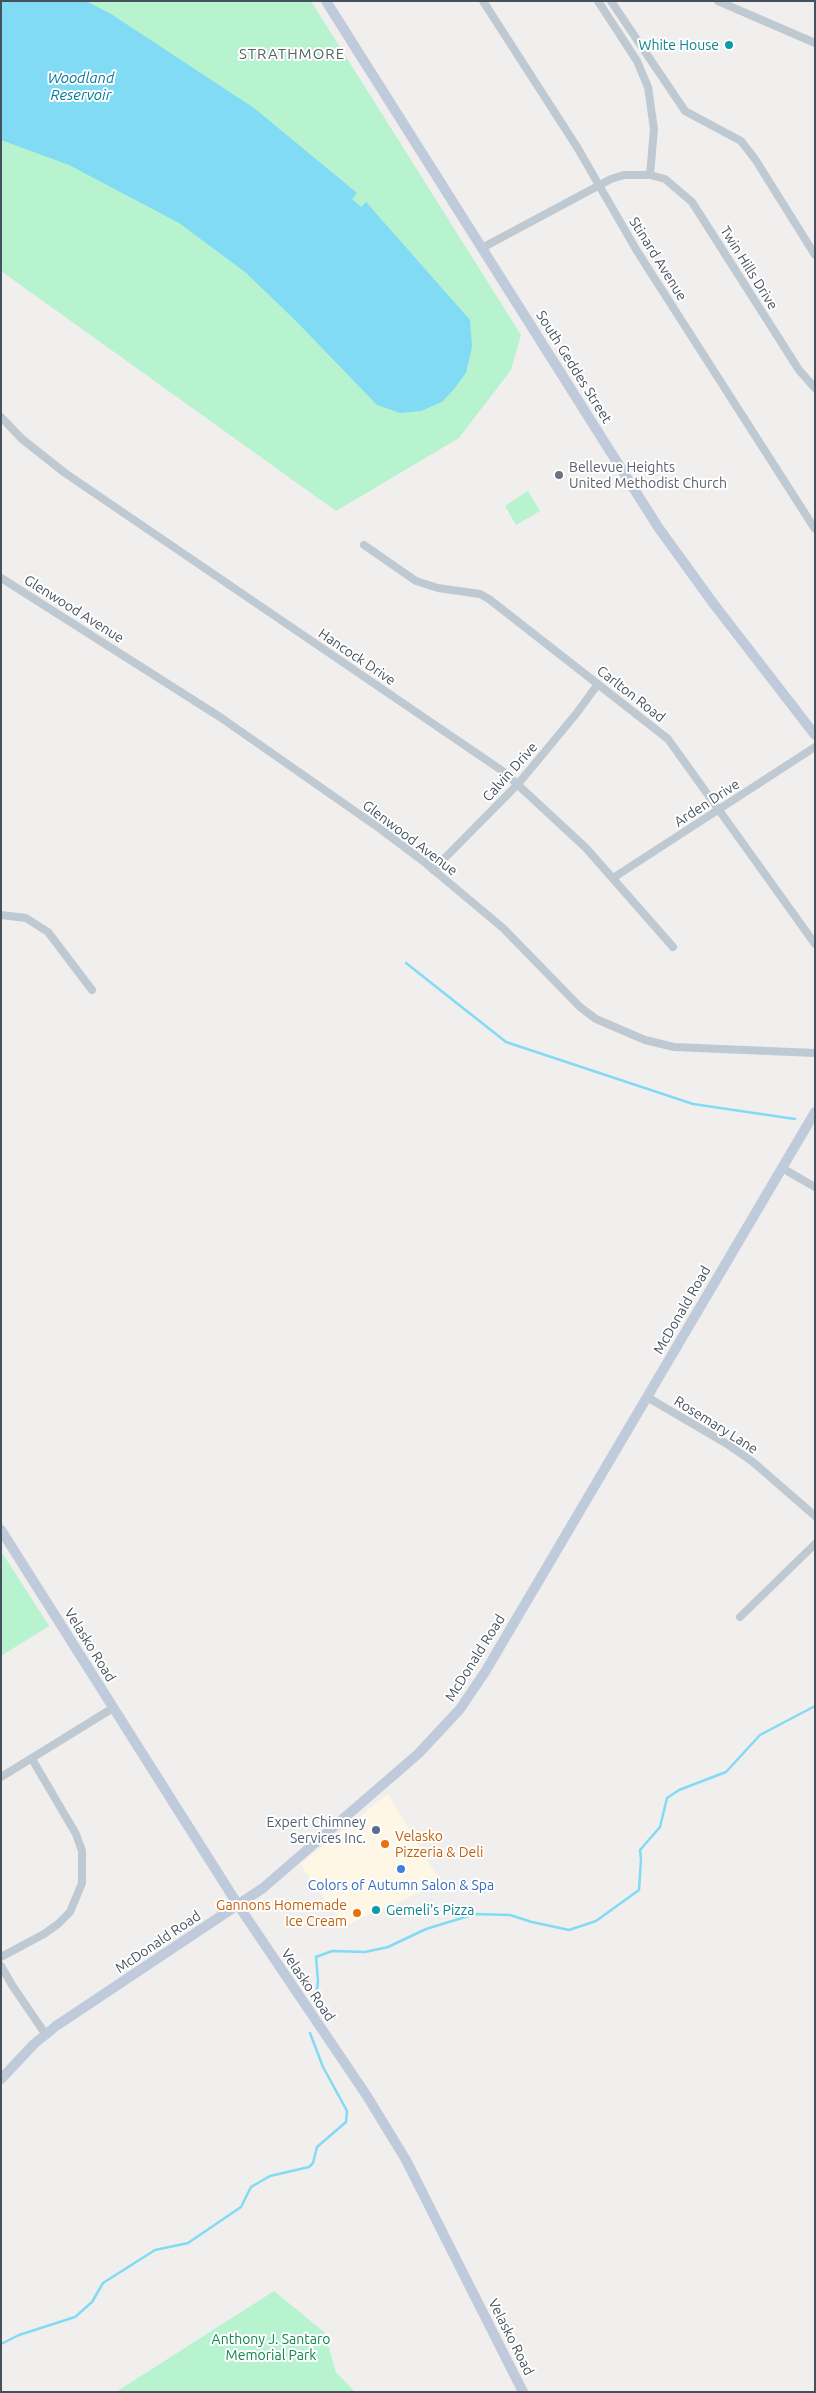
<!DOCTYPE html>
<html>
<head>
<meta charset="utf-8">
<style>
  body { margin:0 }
  #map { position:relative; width:816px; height:2393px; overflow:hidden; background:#f1eeee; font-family:Ubuntu,sans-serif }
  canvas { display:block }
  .frame { position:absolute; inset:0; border:2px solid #45525e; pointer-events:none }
</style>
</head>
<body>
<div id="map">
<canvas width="816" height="2393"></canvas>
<div class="frame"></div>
</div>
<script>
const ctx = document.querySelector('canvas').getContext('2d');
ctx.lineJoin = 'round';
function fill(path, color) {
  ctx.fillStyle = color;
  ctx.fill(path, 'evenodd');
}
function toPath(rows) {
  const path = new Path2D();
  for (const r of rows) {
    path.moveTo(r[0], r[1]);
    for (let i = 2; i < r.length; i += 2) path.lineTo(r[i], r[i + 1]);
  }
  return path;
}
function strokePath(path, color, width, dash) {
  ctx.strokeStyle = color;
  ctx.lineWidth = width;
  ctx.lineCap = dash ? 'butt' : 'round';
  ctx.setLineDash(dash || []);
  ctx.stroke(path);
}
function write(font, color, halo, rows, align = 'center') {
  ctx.font = font + ' Ubuntu,sans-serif';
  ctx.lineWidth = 4;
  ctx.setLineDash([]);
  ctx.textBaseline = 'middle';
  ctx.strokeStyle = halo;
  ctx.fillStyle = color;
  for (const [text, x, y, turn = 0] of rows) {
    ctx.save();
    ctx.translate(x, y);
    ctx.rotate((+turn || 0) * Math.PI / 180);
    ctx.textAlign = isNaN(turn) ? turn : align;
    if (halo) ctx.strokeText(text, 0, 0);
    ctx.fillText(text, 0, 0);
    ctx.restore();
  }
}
const commercial = toPath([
  [388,1794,441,1883,344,1926,300,1864]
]);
const green = toPath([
  [1,1,311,1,521,335,511,370,459,438,336,511,1,271],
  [528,491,540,511,516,525,505,506],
  [1,1551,49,1626,1,1656],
  [274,2291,324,2332,336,2372,355,2392,116,2392]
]);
const water = toPath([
  [1,1,86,1,111,14,254,108,357,193,352,199,361,207,366,202,470,320,472,347,466,373,454,389,442,402,421,411,400,413,377,405,295,320,245,272,179,223,69,165,1,140]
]);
const stream = toPath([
  [406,963,506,1042,693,1104,795,1119],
  [315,2006,318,1981,316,1957,332,1951,365,1952,388,1947,426,1929,475,1914,510,1915,532,1922,569,1930,596,1921,639,1890,641,1859,640,1850,660,1827,667,1798,679,1790,726,1772,760,1735,815,1706],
  [1,2344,19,2335,75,2317,92,2302,103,2283,155,2250,188,2243,241,2207,251,2187,270,2176,309,2167,313,2163,317,2147,346,2122,347,2111,323,2067,310,2033]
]);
const street = toPath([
  [483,1,577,147,637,251,815,529],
  [598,1,637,61,648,87,654,129,650,175],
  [611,1,685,111,741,141,755,159,815,255],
  [718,1,815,43],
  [482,248,611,179,624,175,650,175,665,179,692,202,799,370,815,388],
  [1,417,22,439,65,473,504,772,586,848,673,947],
  [364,545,416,581,438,588,480,594,489,599,668,739,815,944],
  [1,578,220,717,379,828,423,861,503,928,580,1007,596,1019,645,1040,674,1047,815,1053],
  [433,870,518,784,576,714,598,684],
  [613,878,815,747],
  [1,915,26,918,48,932,92,990],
  [782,1168,815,1187],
  [647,1397,727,1444,753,1462,815,1516],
  [740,1617,815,1544],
  [1,1777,113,1708],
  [1,1957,44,1934,58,1924,70,1912,82,1883,82,1851,76,1834,32,1759],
  [1,1966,12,1985,46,2035]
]);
const secondary = toPath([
  [326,1,658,527,713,603,815,735],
  [1,1530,238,1905,367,2096,406,2160,523,2392],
  [1,2079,34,2044,56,2026,263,1888,418,1754,460,1709,485,1672,815,1112]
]);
const markers = [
  [729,45,5,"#0f9aa8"],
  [559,475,5,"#6b7280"],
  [376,1830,5,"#5c6f8a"],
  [385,1844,5,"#e8710a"],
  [401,1869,5,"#3f7fe0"],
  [376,1910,5,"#0f9aa8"],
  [357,1913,5,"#e8710a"]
];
const cultureNames = [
  ["White House",719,45],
  ["Gemeli's Pizza",386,1910,"left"]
];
const streetNames = [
  ["Stinard Avenue",658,259,58],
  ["Twin Hills Drive",749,268,58],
  ["South Geddes Street",574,367,58],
  ["Glenwood Avenue",74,609,32],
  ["Hancock Drive",357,657,34],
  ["Carlton Road",631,694,38],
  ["Calvin Drive",510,772,-48],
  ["Arden Drive",707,803,-33],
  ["Glenwood Avenue",410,838,37],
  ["McDonald Road",682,1310,-60],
  ["Rosemary Lane",716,1425,32],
  ["Velasko Road",90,1645,58],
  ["McDonald Road",475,1658,-58],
  ["McDonald Road",158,1942,-34],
  ["Velasko Road",308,1985,56],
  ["Velasko Road",511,2337,63]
];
const worshipNames = [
  ["Bellevue Heights",569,467],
  ["United Methodist Church",569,483]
];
const serviceNames = [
  ["Expert Chimney",366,1822],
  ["Services Inc.",366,1838]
];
const foodNames = [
  ["Velasko",395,1836],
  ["Pizzeria & Deli",395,1852],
  ["Gannons Homemade",347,1905,"right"],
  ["Ice Cream",347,1921,"right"]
];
const shopNames = [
  ["Colors of Autumn Salon & Spa",401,1885]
];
const parkNames = [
  ["Anthony J. Santaro",271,2339],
  ["Memorial Park",271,2355]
];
const neighbourhoodNames = [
  ["STRATHMORE",292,54]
];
const waterNames = [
  ["Woodland",81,78],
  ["Reservoir",81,95]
];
fill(commercial, '#fef7e6');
fill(green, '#b8f3d0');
fill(water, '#81dbf5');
strokePath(stream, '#81dbf5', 2.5);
strokePath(street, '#bec9d2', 8);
strokePath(secondary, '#bfcbda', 10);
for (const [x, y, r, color] of markers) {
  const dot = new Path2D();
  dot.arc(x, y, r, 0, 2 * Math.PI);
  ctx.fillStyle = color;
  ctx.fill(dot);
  strokePath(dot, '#fff', 2);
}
write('14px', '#0d838f', '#fff', cultureNames, 'right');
write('14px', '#45525e', '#fff', streetNames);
write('14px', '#5b616d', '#fff', worshipNames, 'left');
write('14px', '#4e5e75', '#fff', serviceNames, 'right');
write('14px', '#c56008', '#fff', foodNames, 'left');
write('14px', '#366cbe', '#fff', shopNames);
write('14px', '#0e874c', '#fff', parkNames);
ctx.letterSpacing = '1px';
write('15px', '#5a5f64', '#fff', neighbourhoodNames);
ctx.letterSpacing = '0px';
write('italic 15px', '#037a9d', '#fff', waterNames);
</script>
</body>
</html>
